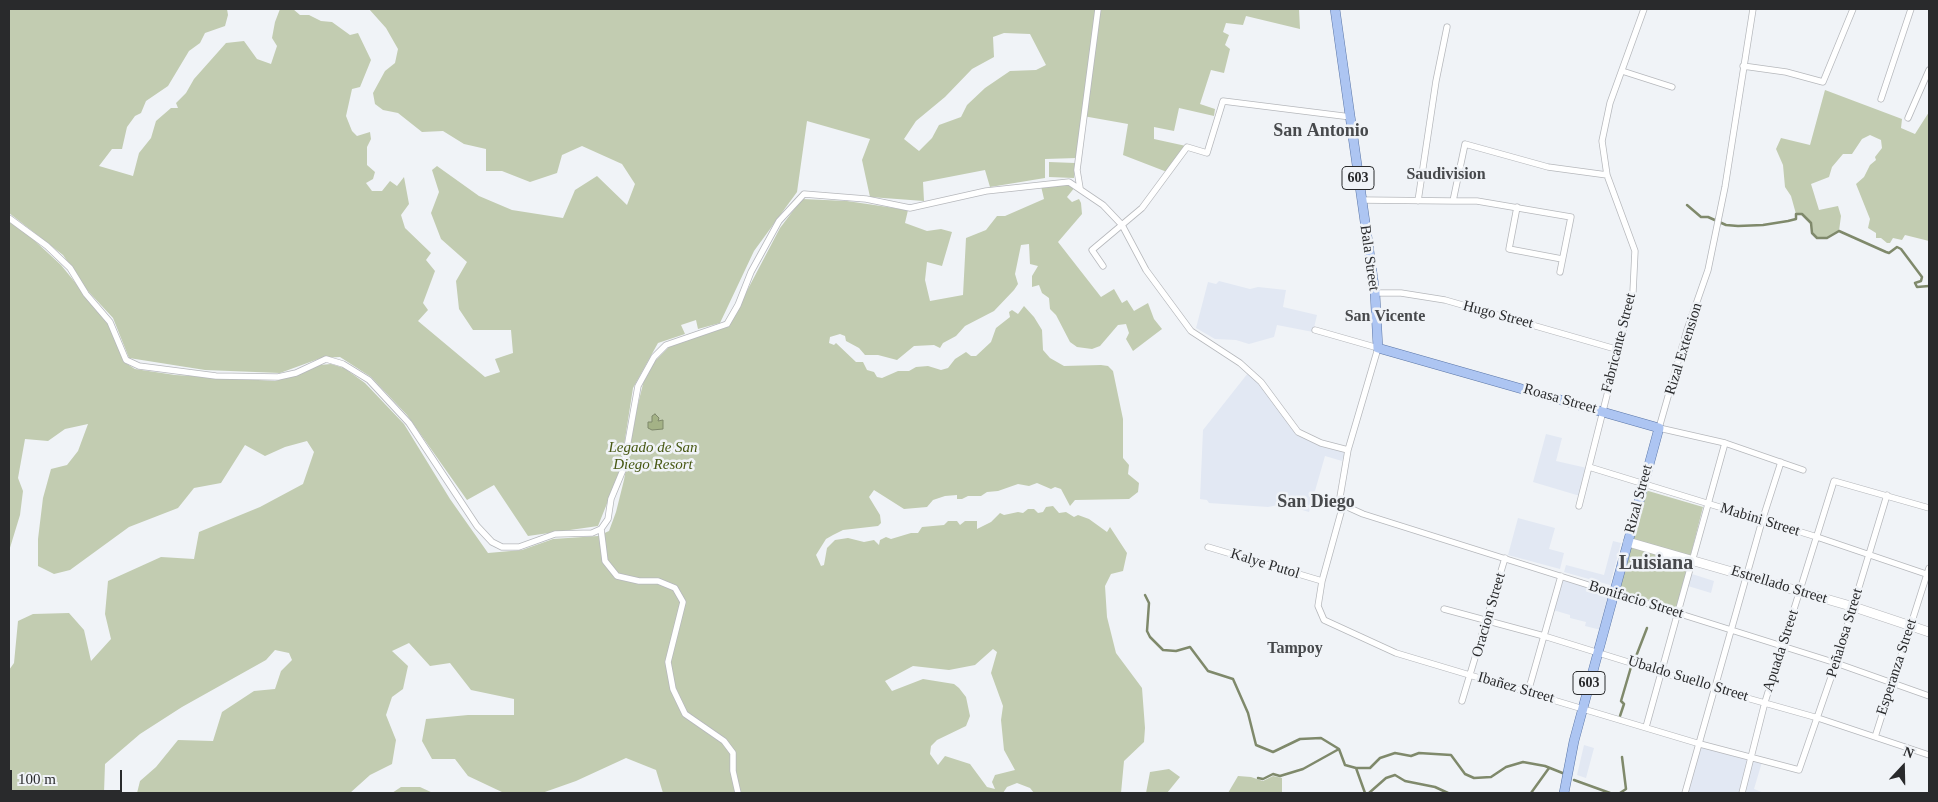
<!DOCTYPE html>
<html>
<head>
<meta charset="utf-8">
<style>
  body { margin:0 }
  #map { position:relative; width:1938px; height:802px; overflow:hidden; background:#f0f3f7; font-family:"Times New Roman",serif }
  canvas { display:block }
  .frame { position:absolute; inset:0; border:10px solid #292a2c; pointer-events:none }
  .north { position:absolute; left:1878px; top:742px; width:50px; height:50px; -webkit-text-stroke:4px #f0f3f7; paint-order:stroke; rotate:21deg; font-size:14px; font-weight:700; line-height:20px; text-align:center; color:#292a2c }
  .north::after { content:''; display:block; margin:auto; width:18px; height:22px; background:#292a2c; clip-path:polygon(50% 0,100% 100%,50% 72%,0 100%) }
  .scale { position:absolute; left:10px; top:770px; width:112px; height:22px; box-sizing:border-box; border:2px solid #292a2c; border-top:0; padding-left:6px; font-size:15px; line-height:18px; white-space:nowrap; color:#292a2c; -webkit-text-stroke:4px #f0f3f7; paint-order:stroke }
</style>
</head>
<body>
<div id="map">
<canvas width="1938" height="802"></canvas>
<div class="frame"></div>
<div class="north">N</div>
<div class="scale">100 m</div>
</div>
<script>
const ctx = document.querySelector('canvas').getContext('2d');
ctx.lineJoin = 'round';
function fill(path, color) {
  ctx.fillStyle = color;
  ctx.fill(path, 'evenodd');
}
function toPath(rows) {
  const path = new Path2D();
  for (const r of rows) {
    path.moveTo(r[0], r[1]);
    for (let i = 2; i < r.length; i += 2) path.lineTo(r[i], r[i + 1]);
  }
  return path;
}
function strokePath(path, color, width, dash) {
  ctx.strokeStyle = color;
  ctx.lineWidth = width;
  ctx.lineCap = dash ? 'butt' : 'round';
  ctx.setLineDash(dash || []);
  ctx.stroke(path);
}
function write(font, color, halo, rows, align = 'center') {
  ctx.font = font + ' "Times New Roman",serif';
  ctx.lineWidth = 5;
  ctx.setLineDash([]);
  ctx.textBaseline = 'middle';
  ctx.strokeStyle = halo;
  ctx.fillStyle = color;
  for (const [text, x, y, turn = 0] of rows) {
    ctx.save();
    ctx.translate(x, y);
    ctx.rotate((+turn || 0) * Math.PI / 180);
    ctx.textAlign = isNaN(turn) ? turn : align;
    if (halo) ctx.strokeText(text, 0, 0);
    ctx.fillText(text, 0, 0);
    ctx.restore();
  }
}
const built = toPath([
  [1219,281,1250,289,1258,287,1286,290,1283,307,1317,315,1313,332,1277,325,1274,337,1249,344,1236,340,1215,339,1196,328,1208,282,1216,284],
  [1248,373,1263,387,1296,433,1317,444,1346,450,1342,461,1325,456,1309,512,1283,504,1268,507,1209,503,1207,500,1200,499,1203,430],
  [1546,434,1562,438,1556,461,1587,468,1580,496,1533,482],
  [1518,518,1555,528,1549,549,1564,553,1560,569,1508,555],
  [1613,541,1621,543,1610,585,1564,572,1566,565,1604,575],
  [1692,574,1714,581,1711,593,1688,586],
  [1562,580,1611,593,1601,630,1585,626,1586,622,1570,618,1570,615,1553,610],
  [1584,745,1594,748,1586,778,1577,775],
  [1701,745,1762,762,1754,789,1764,793,1687,793]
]);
const green = toPath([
  [9,9,227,9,228,15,225,26,205,33,200,43,189,51,168,86,146,101,141,113,135,116,127,127,122,149,112,149,99,166,133,176,139,153,151,138,156,121,171,108,178,108,176,103,186,93,194,79,226,43,244,41,257,59,271,64,277,46,272,38,275,22,280,9,293,9,300,15,309,15,321,21,332,22,350,35,358,33,371,60,360,87,352,89,346,116,352,131,357,136,370,132,371,139,367,147,367,165,375,172,373,179,366,183,372,191,382,191,390,181,397,186,404,177,409,204,401,215,405,228,431,253,426,260,435,271,423,303,428,310,418,321,485,377,500,372,495,359,513,353,511,330,473,330,459,309,456,281,467,262,441,239,431,213,439,192,432,170,437,166,479,196,512,210,563,218,575,190,597,176,627,205,635,184,622,164,582,146,562,155,557,173,530,182,502,171,486,171,486,149,464,144,443,131,422,132,398,113,383,110,375,104,373,93,385,71,395,63,398,49,386,28,369,9,1299,9,1300,29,1246,16,1243,25,1226,23,1223,32,1229,35,1225,45,1230,49,1224,73,1211,70,1200,104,1215,109,1214,116,1179,108,1174,131,1154,127,1154,139,1186,146,1167,172,1123,155,1128,124,1083,116,1077,158,1045,159,1045,178,990,187,985,170,923,182,924,201,870,197,862,160,870,139,807,121,797,192,754,251,720,323,698,329,696,320,681,325,685,334,658,343,633,388,620,471,598,526,528,536,494,485,467,500,407,415,371,377,340,357,321,358,280,373,205,370,129,358,113,318,87,290,63,255,9,213],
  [1004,33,1030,34,1046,65,1036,70,1010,71,985,88,967,105,961,117,939,125,932,138,919,151,904,139,916,121,945,97,972,69,994,57,993,37],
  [1825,90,1902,119,1901,128,1915,134,1929,112,1929,241,1905,235,1902,240,1893,238,1890,243,1887,243,1881,238,1876,238,1876,233,1868,228,1870,219,1856,184,1864,177,1870,165,1876,160,1875,157,1882,148,1881,140,1870,135,1862,139,1852,154,1843,154,1832,167,1829,177,1811,184,1819,210,1838,206,1841,216,1839,231,1827,238,1817,238,1812,233,1811,223,1802,214,1796,214,1791,196,1785,187,1783,165,1776,149,1781,138,1810,145],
  [1049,162,1075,163,1074,178,1049,177],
  [1068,184,1075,187,1067,197,1072,202,1079,199,1081,203,1082,214,1058,242,1101,297,1114,289,1122,303,1127,300,1134,311,1148,303,1154,319,1162,329,1133,351,1126,339,1129,333,1126,324,1118,325,1100,346,1092,349,1077,347,1070,342,1056,315,1050,309,1049,298,1042,293,1039,285,1032,287,1032,276,1038,266,1030,264,1029,244,1021,245,1015,274,1018,284,1014,290,994,311,965,326,956,336,943,343,940,348,934,345,914,346,897,360,878,355,865,355,859,348,846,341,845,336,840,334,830,337,829,343,834,345,836,343,856,362,863,362,867,370,874,372,877,377,882,378,898,371,909,371,916,367,928,366,941,370,948,368,955,359,966,352,971,356,976,356,991,342,996,328,1010,317,1009,312,1012,310,1018,314,1024,306,1034,317,1042,330,1043,350,1050,358,1064,366,1101,365,1108,366,1113,371,1123,419,1123,458,1129,465,1128,474,1139,483,1138,492,1129,499,1075,500,1070,506,1061,489,1055,487,1051,489,1037,483,1029,486,1018,484,998,491,987,492,981,496,968,496,962,499,957,499,957,495,945,496,933,500,927,507,904,509,874,490,869,497,880,515,881,523,878,526,843,530,833,535,826,539,816,555,821,566,824,565,827,548,835,540,848,538,864,542,874,540,879,545,880,540,886,537,891,539,911,533,918,533,922,527,944,525,948,521,957,521,960,525,965,521,977,521,977,529,991,522,1000,513,1004,515,1018,512,1023,513,1028,509,1034,509,1038,513,1043,512,1046,507,1053,506,1059,513,1066,512,1074,517,1078,515,1089,519,1107,532,1110,527,1127,553,1123,571,1111,574,1105,586,1107,617,1116,653,1142,688,1145,728,1144,742,1124,761,1121,793,1034,793,1030,788,1017,783,1007,787,1003,793,663,793,656,770,626,758,576,781,542,793,504,793,468,776,455,759,432,759,422,741,426,719,468,715,514,715,514,699,471,690,450,663,430,666,409,643,392,651,408,666,403,689,392,697,386,715,396,740,392,764,370,775,350,793,137,793,140,781,156,767,178,740,213,741,222,712,254,691,275,689,281,671,292,660,289,653,275,650,266,660,182,707,140,734,105,764,104,793,9,793,9,670,14,663,18,621,33,614,69,613,84,630,91,661,111,639,105,614,108,581,161,557,194,559,199,532,260,507,303,484,314,452,307,441,285,447,265,456,245,445,221,483,194,488,178,508,129,527,70,570,54,574,38,566,38,539,43,498,51,469,67,465,78,451,88,424,65,429,48,441,25,439,18,478,23,491,20,515,9,551,9,221,21,228,61,265,108,323,124,362,135,369,175,375,275,381,299,374,320,365,331,364,344,368,365,383,404,424,450,499,488,553,522,550,553,539,598,536,609,531,616,512,624,480,637,408,644,380,653,363,669,347,729,325,780,228,802,199,847,201,908,210,905,223,927,231,941,229,952,232,942,266,927,262,925,280,930,301,963,295,966,238,986,230,997,216,1005,216,1044,199,1041,186],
  [993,649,997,652,991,673,1003,706,1001,720,1004,750,1015,770,995,775,992,782,995,789,987,787,970,764,945,756,938,765,930,754,931,746,937,740,966,726,970,716,966,697,959,688,954,684,923,679,892,691,885,681,913,666,949,670,975,665],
  [1645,490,1703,507,1677,609,1619,590],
  [1169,769,1180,777,1167,793,1146,793,1150,772],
  [1238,776,1251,777,1263,781,1273,776,1282,778,1282,793,1228,793],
  [401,787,420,787,433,793,392,793]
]);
const water = toPath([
  [655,414,659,418,658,421,663,420,663,429,652,430,648,428,648,422,652,422,652,416,655,414]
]);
const stream = toPath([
  [1687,205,1701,217,1708,217,1726,225,1738,226,1763,225,1788,221,1796,219,1796,214,1802,214,1811,223,1812,233,1817,238,1827,238,1839,231,1886,252,1889,253,1897,247,1901,249,1922,277,1921,281,1915,283,1917,287,1929,286],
  [1145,595,1149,603,1147,631,1150,637,1163,650,1176,651,1190,647,1208,671,1233,679,1248,713,1256,745,1273,752,1300,739,1321,738,1339,749],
  [1635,659,1647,628],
  [1620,716,1624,704,1621,701,1631,667],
  [1356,768,1370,768,1380,758,1395,753,1411,756,1419,753,1451,755,1465,774,1474,778,1491,777,1506,767,1523,762,1545,766,1565,774],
  [1258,778,1263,779,1273,774,1280,776,1303,769,1339,749,1345,765,1356,768,1365,793],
  [1574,780,1610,793],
  [1369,793,1386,778,1395,775,1405,781,1435,787,1448,793],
  [1531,793,1549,768],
  [1620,793,1626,789,1622,757]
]);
const street = toPath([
  [1753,9,1725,187,1708,270,1687,330,1659,428,1725,443,1803,470],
  [1743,66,1786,72,1823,82,1853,9],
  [1622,71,1672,87],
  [1881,99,1911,9],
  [1908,118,1929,70],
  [1080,188,1077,170,1098,9],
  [1361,200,1453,201,1465,144,1548,167,1607,175],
  [1418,201,1436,81,1447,27],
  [1453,201,1477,201,1571,217,1560,272],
  [1517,207,1509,249,1562,259],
  [9,218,47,246,70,268,86,294,110,322,126,360,139,366,216,376,278,377,296,373,326,359,343,364,369,380,409,423,477,526,492,542,502,547,519,547,555,534,592,533,601,529,608,519,611,499,623,470,638,386,654,357,666,345,727,324,738,305,751,272,779,221,804,194,866,199,910,208,986,191,1069,182,1103,205,1122,225,1146,270,1191,331,1240,363,1261,382,1298,432,1321,443,1348,450],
  [1103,266,1092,250,1142,208,1187,147,1207,153,1223,101,1351,117],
  [1375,293,1401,293,1445,300,1619,350],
  [1315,330,1378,348,1348,450,1340,497,1343,505,1322,581,1318,606,1324,620,1396,653,1700,744,1799,770,1836,663,1887,495],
  [1589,467,1817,537,1929,575],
  [1343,505,1363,514,1836,663,1929,696],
  [1579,506,1633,292,1635,251,1607,175,1602,141,1610,103,1644,9],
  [601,529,605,561,617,576,639,581,658,581,675,588,683,602,668,662,673,689,685,714,724,741,733,753,733,771,738,793],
  [1208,547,1322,581],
  [1444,609,1544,636,1715,689,1818,718,1929,755],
  [1528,692,1561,576],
  [1462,701,1505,558],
  [1646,727,1725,443],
  [1875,737,1929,568],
  [1685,793,1762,521,1781,462],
  [1742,793,1765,702,1834,481,1929,508]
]);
const secondary = toPath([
  [1628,542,1854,607,1929,632]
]);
const primary = toPath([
  [1335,9,1375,293,1378,348,1659,428,1574,741,1564,793]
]);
const shields = [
  [1358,178,32],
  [1589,683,32]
];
const shieldNames = [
  ["603",1358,178],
  ["603",1589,683]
];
const streetNames = [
  ["Bala Street",1369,258,82],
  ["Hugo Street",1498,315,15],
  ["Fabricante Street",1619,343,-76],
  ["Rizal Extension",1684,349,-73],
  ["Roasa Street",1560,399,16],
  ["Rizal Street",1639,499,-75],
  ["Mabini Street",1760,520,17],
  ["Kalye Putol",1265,564,17],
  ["Estrellado Street",1779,585,17],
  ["Bonifacio Street",1636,600,17],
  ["Oracion Street",1489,615,-74],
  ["Peñalosa Street",1845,633,-73],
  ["Apuada Street",1781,651,-72],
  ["Esperanza Street",1897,667,-72],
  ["Ubaldo Suello Street",1688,679,17],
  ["Ibañez Street",1516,688,16]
];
const parkNames = [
  ["Legado de San",653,448],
  ["Diego Resort",653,465]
];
const neighbourhoodNames = [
  ["Saudivision",1446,175],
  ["San Vicente",1385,317],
  ["Tampoy",1295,649]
];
const quarterNames = [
  ["San Antonio",1321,131],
  ["San Diego",1316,502]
];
const districtNames = [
  ["Luisiana",1656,564]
];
fill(built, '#e2e8f3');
fill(green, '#c2ccb1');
fill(water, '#a4b286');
strokePath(water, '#7f896b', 1);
strokePath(stream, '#7f896b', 2.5);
strokePath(street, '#b6b8bc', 7);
strokePath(secondary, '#b6b8bc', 10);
strokePath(primary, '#5b76a7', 10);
strokePath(street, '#fff', 5.5);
strokePath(secondary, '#fff', 9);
strokePath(primary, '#adc5f2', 9);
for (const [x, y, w] of shields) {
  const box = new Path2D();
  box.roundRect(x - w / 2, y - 11.5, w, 23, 4);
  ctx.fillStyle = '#f0f3f7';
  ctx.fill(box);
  strokePath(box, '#292a2c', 1);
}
write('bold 14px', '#292a2c', null, shieldNames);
write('15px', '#292a2c', '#f0f3f7', streetNames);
write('italic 15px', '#475813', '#f0f3f7', parkNames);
write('bold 16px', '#47494c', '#f0f3f7', neighbourhoodNames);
write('bold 18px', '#47494c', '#f0f3f7', quarterNames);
write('bold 20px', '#47494c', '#f0f3f7', districtNames);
</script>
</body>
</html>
